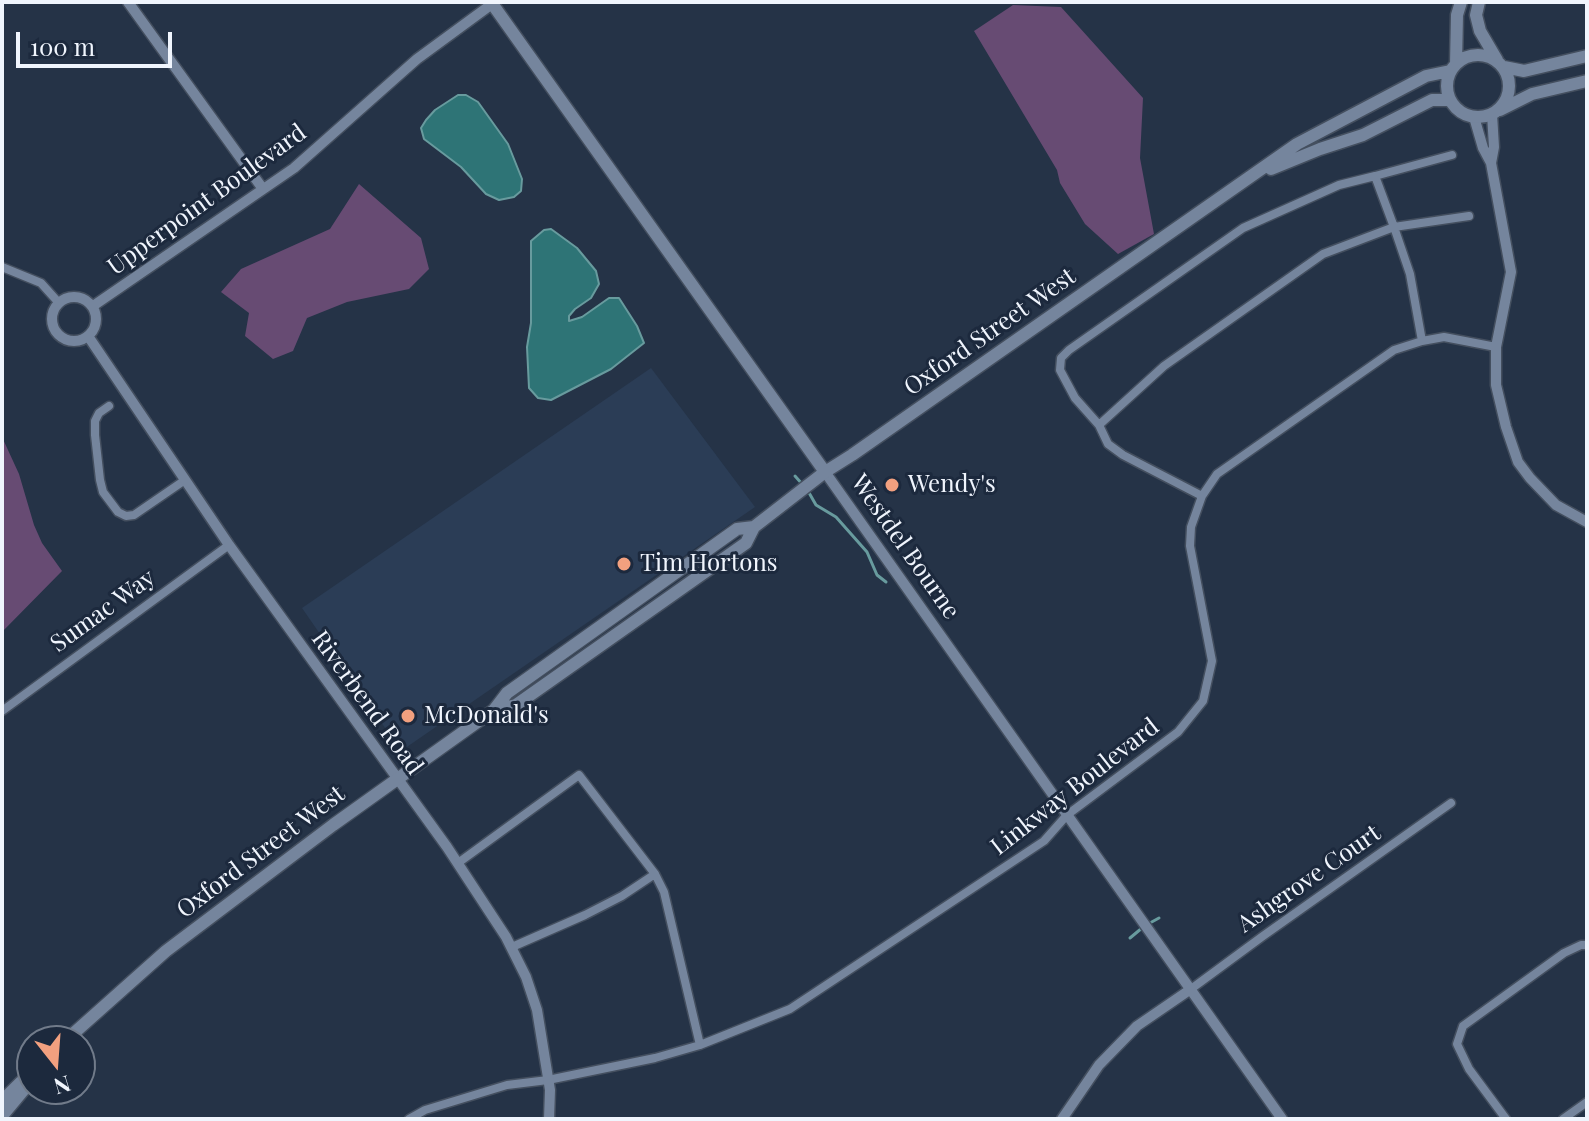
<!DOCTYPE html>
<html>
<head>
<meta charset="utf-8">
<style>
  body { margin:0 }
  #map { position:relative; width:1589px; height:1121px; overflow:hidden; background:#253347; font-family:"Playfair Display",serif }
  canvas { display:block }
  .frame { position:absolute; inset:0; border:4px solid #f0f5fd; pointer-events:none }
  .north { position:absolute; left:16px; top:1025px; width:80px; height:80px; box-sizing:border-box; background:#1c293d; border:2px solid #717b8a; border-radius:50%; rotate:163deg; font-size:22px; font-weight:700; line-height:32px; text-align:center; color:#f0f5fd }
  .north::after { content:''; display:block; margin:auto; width:28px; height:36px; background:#f2a07f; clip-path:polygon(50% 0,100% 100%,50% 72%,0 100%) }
  .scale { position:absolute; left:16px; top:32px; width:156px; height:36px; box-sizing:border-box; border:4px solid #f0f5fd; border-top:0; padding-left:10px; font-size:24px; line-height:28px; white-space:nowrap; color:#f0f5fd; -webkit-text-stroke:6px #1c293d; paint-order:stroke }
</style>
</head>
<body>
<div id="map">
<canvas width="1589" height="1121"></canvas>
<div class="frame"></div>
<div class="north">N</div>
<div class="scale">100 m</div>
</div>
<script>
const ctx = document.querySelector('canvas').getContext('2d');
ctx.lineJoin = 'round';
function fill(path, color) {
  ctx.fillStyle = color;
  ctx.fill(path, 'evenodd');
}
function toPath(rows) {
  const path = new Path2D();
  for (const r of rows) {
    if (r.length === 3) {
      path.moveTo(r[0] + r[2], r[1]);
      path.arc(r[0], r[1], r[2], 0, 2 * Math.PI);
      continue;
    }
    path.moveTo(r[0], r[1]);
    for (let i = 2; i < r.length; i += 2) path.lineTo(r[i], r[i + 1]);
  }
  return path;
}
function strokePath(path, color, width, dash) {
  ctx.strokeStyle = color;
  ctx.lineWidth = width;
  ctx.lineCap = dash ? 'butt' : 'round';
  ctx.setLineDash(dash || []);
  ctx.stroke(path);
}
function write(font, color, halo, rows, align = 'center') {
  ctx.font = font + ' "Playfair Display",serif';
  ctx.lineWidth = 6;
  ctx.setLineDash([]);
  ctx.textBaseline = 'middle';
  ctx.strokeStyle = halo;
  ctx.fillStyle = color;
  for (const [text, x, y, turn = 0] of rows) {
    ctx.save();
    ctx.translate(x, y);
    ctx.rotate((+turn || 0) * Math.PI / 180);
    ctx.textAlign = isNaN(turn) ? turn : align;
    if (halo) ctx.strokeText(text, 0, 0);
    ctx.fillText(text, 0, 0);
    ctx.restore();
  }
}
const built = toPath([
  [651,368,755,507,401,751,302,608]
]);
const green = toPath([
  [1013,5,1061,7,1143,98,1140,158,1154,234,1118,254,1085,224,1060,183,1057,170,974,31],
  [359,184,421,238,429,269,409,289,347,302,307,318,293,351,273,359,245,336,249,313,221,292,241,269,330,229],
  [2,437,19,474,34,525,42,543,62,571,2,632]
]);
const water = toPath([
  [458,95,466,95,478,102,508,144,522,179,521,191,514,197,499,200,486,194,461,167,424,139,421,128,426,120,435,110,458,95],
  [551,229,577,248,596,271,599,284,591,298,575,309,569,316,569,321,582,317,609,298,619,298,637,326,644,343,611,369,551,400,538,398,529,388,527,347,531,323,531,241,544,230,551,229]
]);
const stream = toPath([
  [795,476,803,485],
  [808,491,816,505,836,517,867,552,877,575,886,582],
  [1148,924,1159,918],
  [1130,938,1142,928]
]);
const minor = toPath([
  [1375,176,1339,185,1243,228,1069,350,1061,358,1060,370,1075,398,1099,425,1164,366,1323,254,1394,227,1375,176,1452,155],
  [2,267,41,283,59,303],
  [1422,341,1410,274,1394,227,1469,216],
  [109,406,99,413,95,421,95,435,100,480,103,492,118,512,126,516,134,515,185,480],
  [1099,425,1108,444,1123,455,1202,496],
  [2,711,229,545],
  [458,863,579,775,655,874,622,896,585,915,512,947],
  [655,874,664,892,700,1045],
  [1191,989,1263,936,1451,803],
  [409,1119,425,1110,507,1085,548,1080,655,1058,700,1045,790,1009,1044,841,1067,815,1178,732,1203,701,1212,661,1190,546,1191,527,1202,496,1217,474,1394,350,1422,341,1444,337,1496,347],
  [1506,1119,1469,1069,1457,1044,1463,1026,1564,953,1581,945,1587,945],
  [1563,1119,1587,1102]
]);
const tertiary = toPath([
  [128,2,263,189],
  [1474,117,1483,148,1491,163,1511,272,1496,347,1496,385,1506,427,1518,462,1530,478,1556,505,1587,522],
  [1491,163,1494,147,1492,114],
  [74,319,22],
  [93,306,294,168,417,59,492,4],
  [88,336,229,545,447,847,506,937,526,977,537,1010,550,1090,549,1119],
  [825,472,1282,1119],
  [1062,1119,1099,1065,1137,1026,1191,989]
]);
const secondary = toPath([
  [491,2,825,472],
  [1479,2,1476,15,1480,31,1497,60],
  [1478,86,31],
  [1456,64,1457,15,1461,2],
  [1504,67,1524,71,1587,56],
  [1500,110,1532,94,1587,81],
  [1271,169,1320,149,1363,135,1432,100,1450,100],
  [494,710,516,705,746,543,754,527,825,472,852,455,1297,144,1426,76,1450,71],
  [65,1041,166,951,333,825,494,710,507,693,737,529,754,527],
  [2,1101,21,1082],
  [2,1116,32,1080]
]);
const markers = [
  [892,485,8,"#f2a07f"],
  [624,564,8,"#f2a07f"],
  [408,716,8,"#f2a07f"]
];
const streetNames = [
  ["Upperpoint Boulevard",207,200,-36],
  ["Oxford Street West",990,332,-35],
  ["Westdel Bourne",905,547,55],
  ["Sumac Way",103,611,-36],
  ["Riverbend Road",367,703,54],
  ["Linkway Boulevard",1075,787,-38],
  ["Oxford Street West",261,852,-37],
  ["Ashgrove Court",1309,879,-35]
];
const poiNames = [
  ["Wendy's",908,485],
  ["Tim Hortons",640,564],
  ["McDonald's",424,716]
];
fill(built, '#2b3d56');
fill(green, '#674b73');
fill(water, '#2e7476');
strokePath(water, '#689b9e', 2);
strokePath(stream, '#689b9e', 3);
strokePath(minor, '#444f5f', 11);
strokePath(tertiary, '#444f5f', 13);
strokePath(secondary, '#444f5f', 15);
strokePath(minor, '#75859d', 8);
strokePath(tertiary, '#75859d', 10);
strokePath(secondary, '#75859d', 12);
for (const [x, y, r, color] of markers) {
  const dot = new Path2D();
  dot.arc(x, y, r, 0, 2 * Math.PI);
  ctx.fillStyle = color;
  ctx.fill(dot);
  strokePath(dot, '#1c293d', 3);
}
write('24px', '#f0f5fd', '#1c293d', streetNames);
write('24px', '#f0f5fd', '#1c293d', poiNames, 'left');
</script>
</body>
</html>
